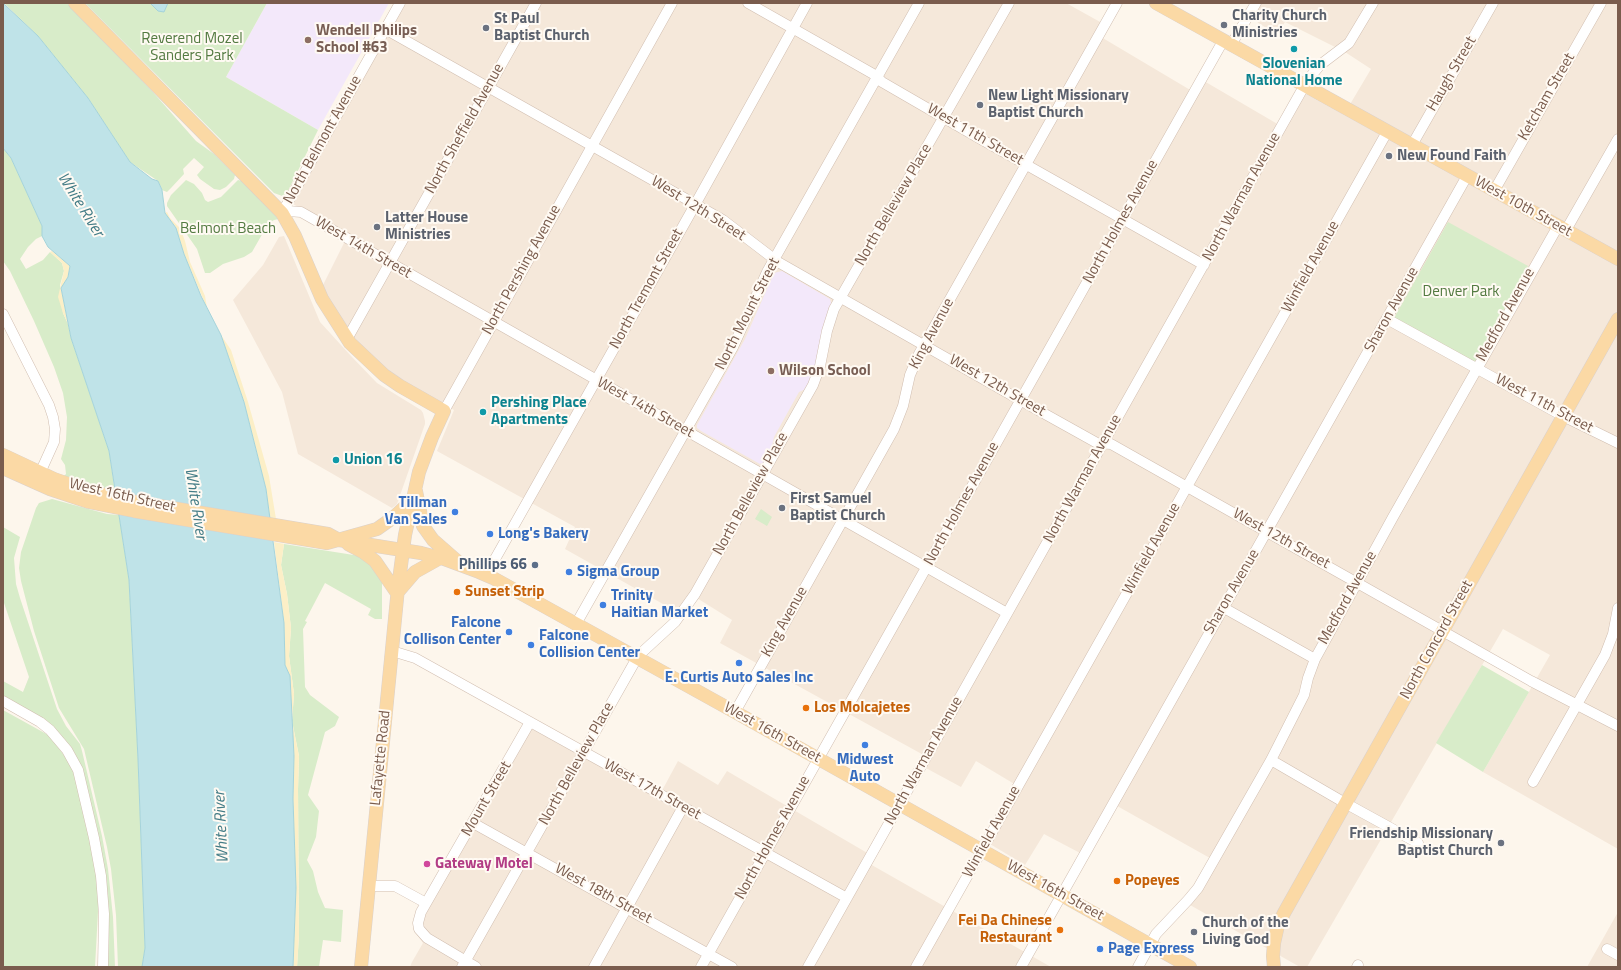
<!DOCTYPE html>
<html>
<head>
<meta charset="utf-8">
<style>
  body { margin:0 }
  #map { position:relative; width:1621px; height:970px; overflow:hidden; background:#fdf6ec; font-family:"Titillium Web",sans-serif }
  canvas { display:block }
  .frame { position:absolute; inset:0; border:4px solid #7a5c4d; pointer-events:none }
</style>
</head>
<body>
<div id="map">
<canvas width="1621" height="970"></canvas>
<div class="frame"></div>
</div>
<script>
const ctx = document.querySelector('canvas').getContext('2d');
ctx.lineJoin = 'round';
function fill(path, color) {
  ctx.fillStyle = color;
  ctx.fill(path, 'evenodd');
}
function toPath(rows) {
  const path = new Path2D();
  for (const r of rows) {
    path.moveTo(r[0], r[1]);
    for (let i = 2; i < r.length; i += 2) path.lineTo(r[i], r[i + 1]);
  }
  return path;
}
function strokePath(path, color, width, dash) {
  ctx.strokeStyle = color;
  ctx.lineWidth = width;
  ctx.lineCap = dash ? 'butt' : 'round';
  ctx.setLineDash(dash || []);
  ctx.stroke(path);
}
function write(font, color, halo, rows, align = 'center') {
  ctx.font = font + ' "Titillium Web",sans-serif';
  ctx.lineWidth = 4;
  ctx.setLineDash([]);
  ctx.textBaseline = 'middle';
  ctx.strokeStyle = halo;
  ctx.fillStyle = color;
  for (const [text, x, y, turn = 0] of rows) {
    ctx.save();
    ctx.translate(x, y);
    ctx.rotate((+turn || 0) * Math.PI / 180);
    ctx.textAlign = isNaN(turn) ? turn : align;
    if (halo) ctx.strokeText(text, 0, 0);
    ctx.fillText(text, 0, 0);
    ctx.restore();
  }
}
const residential = toPath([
  [406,3,1066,3,1102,23,1096,34,1197,94,1204,81,1286,129,1306,94,1618,265,1618,849,1483,772,1550,655,1503,629,1307,967,1300,967,1190,905,1217,862,1110,802,1080,853,1044,834,1025,865,990,844,1021,788,976,761,961,787,924,767,929,758,720,643,732,620,692,595,679,613,565,549,575,527,437,451,454,410,404,381,367,355,337,313,322,287,345,241,292,203],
  [1260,3,1618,3,1618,255,1349,106,1371,69,1345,52,1285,22,1277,35,1251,18],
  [284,236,320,322,351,356,377,383,421,410,423,413,425,421,425,424,397,504,392,508,298,454,282,392,233,300,263,265,279,237],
  [530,728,658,798,678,761,718,785,727,771,869,854,804,967,410,967,412,962,423,943,413,929,473,830],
  [870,864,1051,967,813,967],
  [1618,912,1618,967,1587,967]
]);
const education = toPath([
  [267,3,389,3,318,130,226,77],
  [782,271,830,299,832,306,813,375,806,389,799,392,774,437,771,450,763,463,760,464,701,431,697,428,697,425,745,339,774,273]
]);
const green = toPath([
  [4,3,67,3,152,91,196,141,214,154,235,175,234,179,226,187,220,190,214,189,200,179,197,175,204,167,194,158,183,169,184,174,171,188,167,192,162,190,158,181,130,162,88,98,38,36],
  [85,3,267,3,226,77,318,130,285,197,274,193],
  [3,148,11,158,42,226,42,236,36,239,28,247,20,259,26,269,43,260,50,252,62,263,64,271,60,285,63,313,68,324,71,338,109,451,115,492,64,476,66,474,65,465,61,459,66,440,67,417,63,393,54,367,34,321,10,271,3,261],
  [186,180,194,184,202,193,205,200,208,202,221,197,238,180,242,181,279,219,274,220,268,224,252,252,244,257,223,264,210,273,205,273,197,249,167,206,167,203,171,195],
  [1448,222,1528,266,1474,363,1394,318],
  [52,499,107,514,119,515,129,580,138,759,145,948,142,967,118,967,116,915,111,869,107,847,84,749,59,708,34,631,21,581,19,568,21,552,36,508,39,503],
  [761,509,772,517,767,526,755,519],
  [3,527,20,537,14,558,16,584,20,598,57,709,66,726,80,744,82,751,102,836,108,869,113,917,115,967,107,967,103,864,96,823,78,763,74,752,56,730,3,697,3,681,23,692,29,677,3,600],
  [284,544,360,556,369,562,382,582,382,619,375,619,368,615,371,609,325,583,305,621,307,622,303,629,305,687,310,695,339,717,335,726,325,732,308,795,319,811,316,837,307,860,313,871,318,892,325,908,343,910,341,942,323,940,319,967,297,967,299,935,298,789,299,756,292,721,294,694,289,656,291,628,287,594,281,565],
  [1482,665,1529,692,1483,772,1436,743],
  [3,710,50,736,74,769,87,823,99,893,95,967,3,967]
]);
const sand = toPath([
  [167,212,170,218,180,228,185,241,190,262,205,296,207,308,184,254,176,228,165,213],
  [52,251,70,266,68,277,61,288,68,324,63,313,58,297,64,271,62,263,50,252],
  [221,335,231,350,248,402,269,476,276,519,270,518,266,489,244,402],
  [274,542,284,544,281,565,287,594,291,628,289,656,294,694,292,721,299,756,298,789,299,935,297,967,293,967,296,888,293,799,294,756,292,721,290,676,285,665,284,623]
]);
const water = toPath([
  [3,3,38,36,88,98,130,162,152,179,158,181,162,190,165,213,176,228,184,254,201,296,221,335,244,402,266,489,284,623,285,665,290,676,294,756,293,799,296,888,293,967,142,967,145,948,138,759,129,580,109,451,71,338,61,288,68,277,70,266,48,247,42,236,42,226,11,158,3,148,3,3],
  [150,3,168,3,164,12,158,11,150,3]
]);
const minor = toPath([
  [748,3,875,75,882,82,977,137,1204,265],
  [385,29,695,204,723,220,778,262,1027,404,1097,443,1111,444,1531,681,1618,726],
  [1231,45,1256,3],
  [1412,145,1493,3],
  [1494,191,1601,3],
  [282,213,288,211,301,212,1007,613],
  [282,213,400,3],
  [1566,230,1618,139],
  [3,314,49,405,53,417,55,429,54,442,40,473],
  [1387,319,1563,416,1618,443],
  [347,339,536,3],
  [444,411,672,3],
  [486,575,691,212,807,3],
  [1224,608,1315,659],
  [576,624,733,347,767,272,919,3],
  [392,651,415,658,847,898],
  [3,701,40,722,50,730,67,750,78,770,94,838,101,876,104,914,103,967],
  [735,712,894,429,903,406,910,375,919,354,1117,3],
  [1271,760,1345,803,1418,843],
  [1533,782,1605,655,1613,634,1618,608],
  [473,823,732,967],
  [368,886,395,886,426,903],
  [1607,949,1618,955],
  [462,967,638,656,675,622,695,594,813,385,820,366,827,331,834,309,1009,3],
  [476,967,427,938,419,929,418,923,421,912,530,722],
  [594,967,683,807],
  [701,967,1223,41],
  [808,967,1307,81,1320,65,1349,43,1373,3],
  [916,967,1387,132],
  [1021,967,1467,176],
  [1138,967,1156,934,1188,900,1198,888,1271,760,1304,695,1308,678,1315,659,1393,517,1558,226],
  [1357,967,1358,965]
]);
const major = toPath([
  [75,3,282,213,295,236,322,299,350,343,384,375,400,386,444,411,432,437,419,472,405,535,398,588,361,967],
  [1156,3,1618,259],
  [3,455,54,479,92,492,136,502,328,534,339,540,421,553,444,559,479,572,493,578,735,712,1190,967],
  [3,468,50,489,89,502,134,511,327,543,377,529,394,517,412,500],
  [416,491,423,526,433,540,457,561],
  [348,544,363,552,375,561,397,593],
  [397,593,415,572,440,558],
  [1274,967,1273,956,1274,943,1278,925,1284,913,1618,319]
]);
const markers = [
  [1224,25,4,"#6b7280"],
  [486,28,4,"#6b7280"],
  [308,40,4,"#8d6e63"],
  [1294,49,4,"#0f9aa8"],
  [980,105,4,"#6b7280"],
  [1389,156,4,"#6b7280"],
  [377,227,4,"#6b7280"],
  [771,371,4,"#8d6e63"],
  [483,412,4,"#0f9aa8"],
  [336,460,4,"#0f9aa8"],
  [782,508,4,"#6b7280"],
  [455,512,4,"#3f7fe0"],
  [490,534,4,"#3f7fe0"],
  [535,565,4,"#5c6f8a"],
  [569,572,4,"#3f7fe0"],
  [457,592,4,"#e8710a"],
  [603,605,4,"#3f7fe0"],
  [509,632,4,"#3f7fe0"],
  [531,645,4,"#3f7fe0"],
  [739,663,4,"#3f7fe0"],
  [806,708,4,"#e8710a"],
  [865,745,4,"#3f7fe0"],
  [1501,843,4,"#6b7280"],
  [427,864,4,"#d1479c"],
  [1117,881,4,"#e8710a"],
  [1060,930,4,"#e8710a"],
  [1194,932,4,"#6b7280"],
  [1100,949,4,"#3f7fe0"]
];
const worshipNames = [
  ["Charity Church",1232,16],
  ["Ministries",1232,33],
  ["St Paul",494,19],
  ["Baptist Church",494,36],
  ["New Light Missionary",988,96],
  ["Baptist Church",988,113],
  ["New Found Faith",1397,156],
  ["Latter House",385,218],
  ["Ministries",385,235],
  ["First Samuel",790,499],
  ["Baptist Church",790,516],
  ["Friendship Missionary",1493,834,"right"],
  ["Baptist Church",1493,851,"right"],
  ["Church of the",1202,923],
  ["Living God",1202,940]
];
const educationNames = [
  ["Wendell Philips",316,31],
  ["School #63",316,48],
  ["Wilson School",779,371]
];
const parkNames = [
  ["Reverend Mozel",192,39],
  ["Sanders Park",192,56],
  ["Belmont Beach",228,229],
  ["Denver Park",1461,292]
];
const cultureNames = [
  ["Slovenian",1294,64,"center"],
  ["National Home",1294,81,"center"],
  ["Pershing Place",491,403],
  ["Apartments",491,420],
  ["Union 16",344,460]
];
const streetNames = [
  ["Haugh Street",1452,74,-60],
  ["Ketcham Street",1547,97,-60],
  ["North Sheffield Avenue",465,129,-61],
  ["West 11th Street",975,135,30],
  ["North Belmont Avenue",323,140,-61],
  ["North Warman Avenue",1242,197,-61],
  ["North Belleview Place",894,205,-60],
  ["West 10th Street",1523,207,29],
  ["West 12th Street",698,209,32],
  ["North Holmes Avenue",1121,222,-61],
  ["West 14th Street",363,248,30],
  ["Winfield Avenue",1311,267,-61],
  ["North Pershing Avenue",522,270,-61],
  ["North Tremont Street",647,289,-61],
  ["Sharon Avenue",1392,310,-61],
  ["North Mount Street",748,314,-63],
  ["Medford Avenue",1506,315,-61],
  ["King Avenue",932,334,-62],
  ["West 12th Street",997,386,30],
  ["West 11th Street",1544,404,28],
  ["West 14th Street",645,408,29],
  ["North Warman Avenue",1083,479,-61],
  ["North Belleview Place",751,494,-61],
  ["West 16th Street",122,496,13],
  ["North Holmes Avenue",962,504,-61],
  ["West 12th Street",1281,539,29],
  ["Winfield Avenue",1152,549,-61],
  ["Sharon Avenue",1232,592,-60],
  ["Medford Avenue",1348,598,-61],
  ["King Avenue",785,622,-61],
  ["North Concord Street",1437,640,-61],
  ["West 16th Street",772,733,29],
  ["Lafayette Road",381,758,-84],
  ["North Warman Avenue",924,761,-61],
  ["North Belleview Place",577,764,-61],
  ["West 17th Street",652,790,29],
  ["Mount Street",487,799,-60],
  ["Winfield Avenue",992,832,-61],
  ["North Holmes Avenue",773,838,-61],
  ["West 16th Street",1055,891,29],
  ["West 18th Street",603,894,29]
];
const shopNames = [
  ["Tillman",447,503,"right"],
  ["Van Sales",447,520,"right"],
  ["Long's Bakery",498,534],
  ["Sigma Group",577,572],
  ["Trinity",611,596],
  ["Haitian Market",611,613],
  ["Falcone",501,623,"right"],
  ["Collison Center",501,640,"right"],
  ["Falcone",539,636],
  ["Collision Center",539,653],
  ["E. Curtis Auto Sales Inc",739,678,"center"],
  ["Midwest",865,760,"center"],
  ["Auto",865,777,"center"],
  ["Page Express",1108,949]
];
const serviceNames = [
  ["Phillips 66",527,565]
];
const foodNames = [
  ["Sunset Strip",465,592],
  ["Los Molcajetes",814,708],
  ["Popeyes",1125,881],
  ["Fei Da Chinese",1052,921,"right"],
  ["Restaurant",1052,938,"right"]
];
const hotelNames = [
  ["Gateway Motel",435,864]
];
const waterNames = [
  ["White River",80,205,58],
  ["White River",195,504,81],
  ["White River",222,827,-93]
];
fill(residential, '#f5e8da');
fill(education, '#f3e8fa');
fill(green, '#d8ecc9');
fill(sand, '#fcefc7');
fill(water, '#bfe3e8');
strokePath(water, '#a5d3da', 1);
strokePath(minor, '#d1beb0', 11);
strokePath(major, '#dad1cd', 14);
strokePath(minor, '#fff', 10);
strokePath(major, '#fbd9a5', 13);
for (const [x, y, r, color] of markers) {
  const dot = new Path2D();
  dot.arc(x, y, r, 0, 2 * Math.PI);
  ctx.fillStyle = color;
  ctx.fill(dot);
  strokePath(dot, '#fffaf3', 1.5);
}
write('bold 15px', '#5b616d', '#fffaf3', worshipNames, 'left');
write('bold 15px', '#785e54', '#fffaf3', educationNames, 'left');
write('15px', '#537a41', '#fffaf3', parkNames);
write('bold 15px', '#0d838f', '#fffaf3', cultureNames, 'left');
write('15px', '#7a5c4d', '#fffaf3', streetNames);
write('bold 15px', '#366cbe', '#fffaf3', shopNames, 'left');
write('bold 15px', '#4e5e75', '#fffaf3', serviceNames, 'right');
write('bold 15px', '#c56008', '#fffaf3', foodNames, 'left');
write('bold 15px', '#b23c85', '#fffaf3', hotelNames, 'left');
write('italic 16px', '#437c86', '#fffaf3', waterNames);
</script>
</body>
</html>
